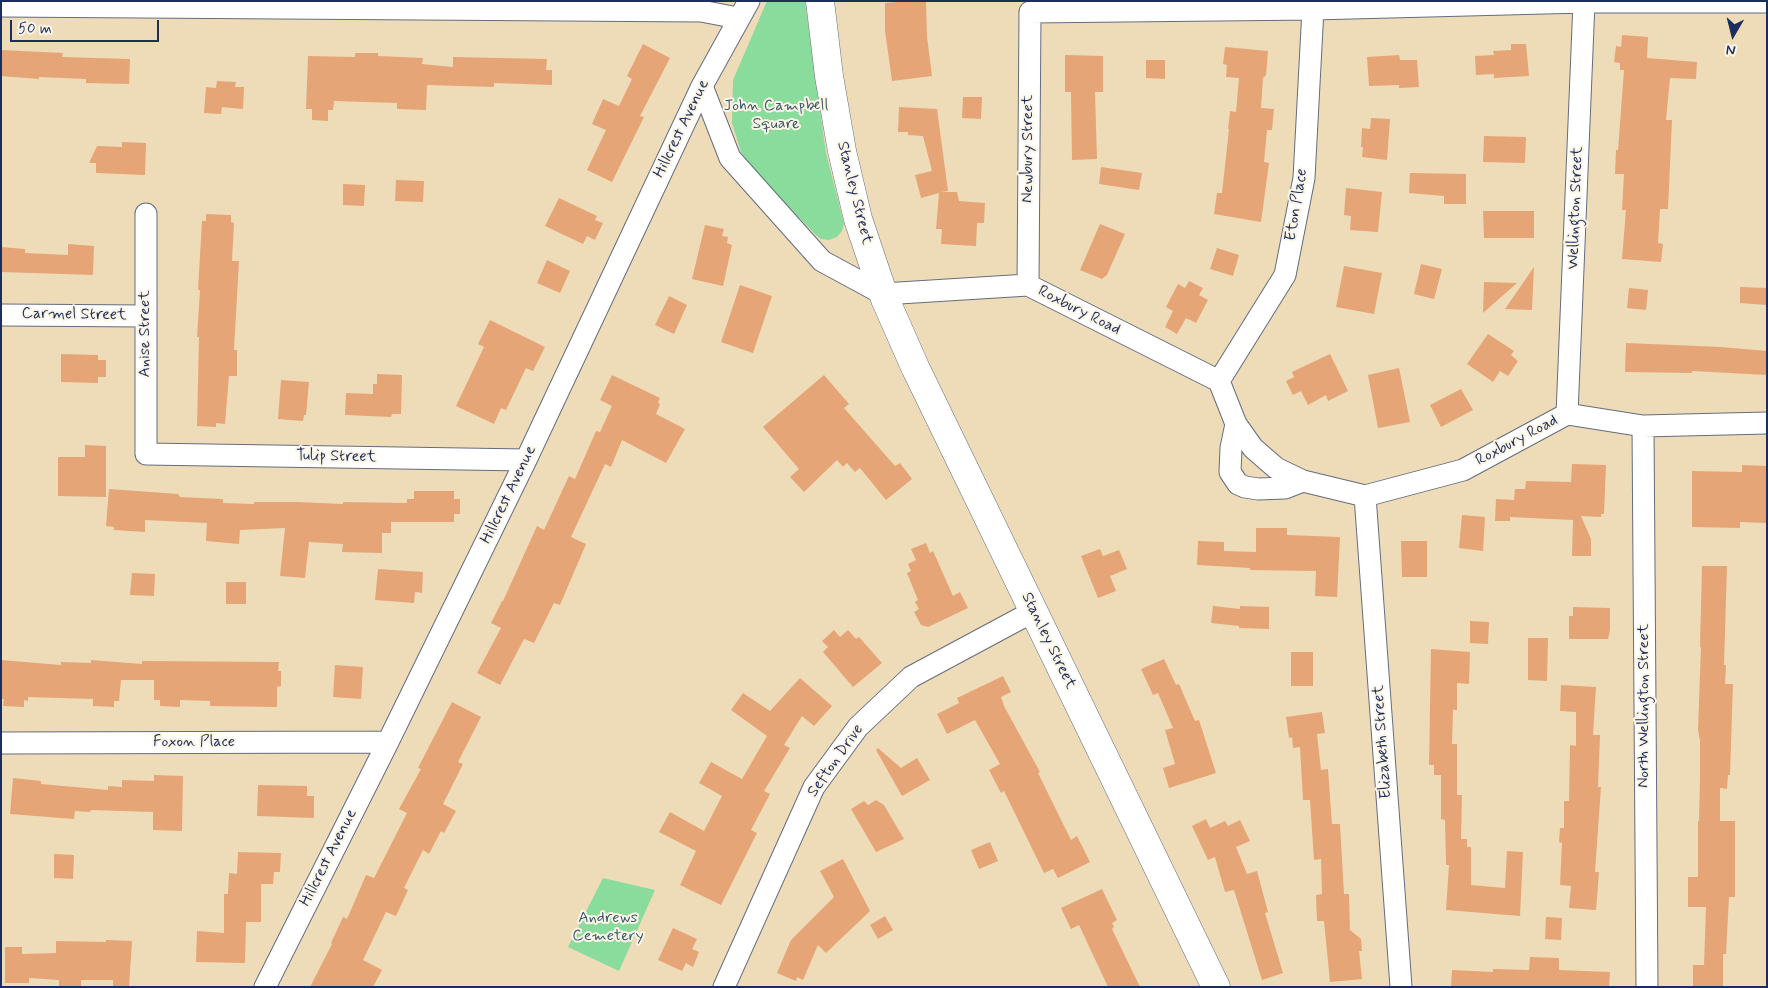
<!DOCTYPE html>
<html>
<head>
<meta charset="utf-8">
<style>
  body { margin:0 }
  #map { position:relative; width:1768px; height:988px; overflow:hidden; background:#eedcb9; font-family:Mynerve,sans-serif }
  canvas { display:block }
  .frame { position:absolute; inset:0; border:2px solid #1b2f5e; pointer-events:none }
  .north { position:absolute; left:1708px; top:10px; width:50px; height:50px; -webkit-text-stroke:4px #fcf5e5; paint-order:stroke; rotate:188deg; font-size:14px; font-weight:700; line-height:20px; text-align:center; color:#1b2f5e }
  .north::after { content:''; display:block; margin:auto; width:18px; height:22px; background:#1b2f5e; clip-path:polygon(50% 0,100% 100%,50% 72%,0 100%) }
  .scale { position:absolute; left:10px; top:20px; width:149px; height:22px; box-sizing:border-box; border:2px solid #1b2f5e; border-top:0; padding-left:6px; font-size:15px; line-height:18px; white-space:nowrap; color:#1b2f5e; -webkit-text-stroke:4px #fcf5e5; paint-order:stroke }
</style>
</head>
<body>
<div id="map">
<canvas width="1768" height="988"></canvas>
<div class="frame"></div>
<div class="north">N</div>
<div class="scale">50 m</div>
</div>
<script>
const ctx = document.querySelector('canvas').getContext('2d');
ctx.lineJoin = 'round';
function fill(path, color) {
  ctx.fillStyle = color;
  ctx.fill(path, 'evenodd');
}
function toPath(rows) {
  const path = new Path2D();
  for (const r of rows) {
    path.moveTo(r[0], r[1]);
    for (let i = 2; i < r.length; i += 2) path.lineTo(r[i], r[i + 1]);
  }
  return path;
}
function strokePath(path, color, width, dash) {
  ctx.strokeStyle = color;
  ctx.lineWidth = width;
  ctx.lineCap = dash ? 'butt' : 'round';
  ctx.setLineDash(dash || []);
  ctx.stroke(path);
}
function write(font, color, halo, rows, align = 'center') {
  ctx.font = font + ' Mynerve,sans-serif';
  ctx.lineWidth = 4;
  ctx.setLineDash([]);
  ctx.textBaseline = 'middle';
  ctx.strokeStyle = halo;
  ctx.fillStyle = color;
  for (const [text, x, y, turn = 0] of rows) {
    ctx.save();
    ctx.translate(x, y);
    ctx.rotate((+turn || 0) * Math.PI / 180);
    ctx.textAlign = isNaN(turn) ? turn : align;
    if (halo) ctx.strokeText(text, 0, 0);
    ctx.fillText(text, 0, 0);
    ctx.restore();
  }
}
const green = toPath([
  [767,1,805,1,826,153,844,224,842,231,837,237,829,240,821,239,816,235,754,172,741,152,732,123,733,80],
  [603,878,655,890,619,971,568,947]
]);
const building = toPath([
  [909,1,926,1,927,37,932,76,892,81,885,31,885,3],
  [1622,35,1648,37,1647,58,1697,62,1696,79,1670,78,1666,120,1672,120,1668,209,1660,209,1658,243,1663,244,1661,262,1622,259,1626,210,1622,210,1624,174,1615,174,1616,150,1618,150,1624,70,1620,70,1620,63,1614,62,1616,46,1621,47],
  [643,44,670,58,640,116,644,117,612,182,587,170,606,130,592,124,603,99,619,106,632,79,627,76],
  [1511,44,1526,44,1529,76,1494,78,1494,74,1476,75,1475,56,1494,55,1493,51,1511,50],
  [1225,47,1268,51,1266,75,1263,78,1261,108,1274,109,1272,130,1267,130,1264,162,1269,163,1261,222,1214,214,1217,193,1222,193,1229,129,1228,129,1230,111,1236,112,1239,78,1226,77,1227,65,1223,64],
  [1,50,63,53,62,57,130,59,129,84,86,83,86,79,39,77,39,79,1,76],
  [355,53,378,53,378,56,423,58,422,64,453,67,453,57,547,59,546,70,552,70,552,85,494,83,494,87,427,85,426,110,397,109,397,103,334,101,333,110,328,110,328,121,312,120,312,109,306,109,308,56,355,57],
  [1065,55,1103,56,1103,92,1095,92,1097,159,1072,160,1071,92,1065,92],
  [1399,55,1400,60,1417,60,1419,87,1399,88,1399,85,1369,86,1367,57],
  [1146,60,1165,60,1165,79,1146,78],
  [217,81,236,82,235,87,244,87,243,109,222,107,221,114,204,113,206,87,216,88],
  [963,97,982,97,981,119,962,118],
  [899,107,937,109,948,191,941,192,957,192,959,201,985,203,984,223,977,223,976,246,941,244,942,229,936,229,939,193,921,198,915,175,932,171,923,136,908,135,908,132,898,132],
  [1371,118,1390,119,1387,160,1362,157,1363,147,1361,147,1362,128,1370,129],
  [1484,136,1526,137,1525,163,1483,162],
  [122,142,146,143,145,175,96,173,96,163,89,163,97,146,122,147],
  [1101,167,1142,173,1139,190,1099,184],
  [1410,173,1466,174,1466,204,1444,204,1444,196,1409,193],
  [396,180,424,181,423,202,395,201],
  [343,184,365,185,364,206,343,205],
  [1346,188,1382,192,1378,232,1350,230,1351,216,1344,215],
  [559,198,597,216,595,220,603,223,595,240,587,236,583,244,545,226],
  [1483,211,1534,211,1534,238,1484,238],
  [206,214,231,215,231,222,234,223,232,261,239,261,234,350,237,350,237,376,229,376,225,424,216,423,216,427,197,426,199,337,197,337,200,290,198,290,202,221,206,221],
  [1100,224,1125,234,1107,275,1102,279,1080,270],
  [705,225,724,229,722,236,728,237,727,243,732,245,723,286,692,279],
  [68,244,94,246,93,275,1,272,1,247,25,249,25,253,68,255],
  [1217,248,1239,255,1233,276,1210,269],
  [547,260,570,271,560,293,537,283],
  [1421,264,1442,269,1434,299,1414,294],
  [1344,266,1382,273,1374,314,1336,307],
  [1534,267,1532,310,1505,309],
  [1189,281,1203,288,1199,295,1208,300,1196,323,1186,318,1177,334,1165,327,1173,311,1166,307,1178,284,1185,288],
  [1484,282,1517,283,1483,313],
  [740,285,772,296,753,353,721,342],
  [1740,287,1767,288,1767,305,1740,303],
  [1629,288,1648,290,1646,310,1627,308],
  [669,296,687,305,674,334,655,325],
  [490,320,545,347,533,371,526,368,506,410,501,408,494,424,456,406,484,347,478,344],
  [1488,334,1514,351,1511,355,1518,361,1508,376,1500,371,1493,382,1467,364],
  [1626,343,1721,347,1767,351,1767,375,1692,371,1692,373,1625,372],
  [61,354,98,355,98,360,106,360,106,377,98,377,98,383,61,382],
  [1330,354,1348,391,1328,401,1326,395,1308,405,1301,391,1293,395,1286,381,1294,377,1292,372],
  [1399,368,1410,422,1378,428,1368,375],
  [377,374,402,375,401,414,392,414,391,417,345,415,346,393,373,394,373,384,377,384],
  [612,375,660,398,658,403,660,404,656,414,685,429,666,463,622,440,611,467,605,464,571,537,586,544,560,605,554,603,534,643,524,639,500,685,477,673,501,628,491,623,502,601,503,601,537,526,544,530,569,476,575,479,596,431,600,432,612,406,600,400],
  [824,375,849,404,844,408,895,466,900,463,912,479,886,500,860,468,855,472,847,463,843,467,837,460,804,492,790,477,799,469,763,427],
  [281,380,309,382,306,415,304,415,303,421,278,419],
  [1461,389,1473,410,1441,427,1430,405],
  [85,445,106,446,106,497,58,496,58,457,85,457],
  [1572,464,1606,465,1604,514,1601,514,1601,517,1581,516,1591,539,1591,556,1572,556,1573,520,1510,517,1510,521,1495,521,1496,499,1514,500,1515,489,1525,489,1526,481,1571,482],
  [1742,465,1767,466,1767,523,1740,522,1740,528,1692,527,1692,471,1742,472],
  [109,489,178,494,180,497,223,499,223,503,254,504,254,502,296,502,343,504,343,502,407,503,407,499,414,499,414,491,454,491,454,499,460,499,460,514,454,514,454,522,391,522,391,533,382,533,382,553,342,552,343,544,309,542,305,578,280,576,285,528,240,530,239,544,206,541,207,523,145,520,145,532,114,530,114,527,106,526],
  [1462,515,1485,517,1483,551,1459,548],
  [1256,528,1287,528,1287,535,1340,537,1337,597,1315,596,1316,571,1250,570,1250,568,1197,565,1198,541,1224,542,1224,551,1256,552],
  [1401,541,1427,541,1427,577,1402,577],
  [926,543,930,553,933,551,953,596,960,592,968,608,928,627,921,625,914,612,919,609,915,602,918,600,907,573,911,571,908,564,916,560,911,549],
  [1100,549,1103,556,1119,550,1127,569,1110,576,1116,591,1098,598,1081,556],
  [1702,566,1727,566,1724,665,1726,665,1725,684,1733,684,1730,775,1728,775,1727,789,1720,788,1720,821,1735,821,1735,897,1729,897,1726,954,1723,954,1723,987,1693,987,1693,965,1704,965,1706,907,1688,907,1688,877,1698,877,1698,821,1699,821,1700,776,1700,741,1698,730,1701,647,1700,647],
  [378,569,423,572,422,593,415,592,414,603,375,600],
  [132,573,155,574,154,596,130,595],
  [226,582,246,582,246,604,226,604],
  [1213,606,1240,609,1240,606,1269,607,1269,629,1239,628,1239,626,1211,623],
  [1573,607,1610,608,1610,630,1608,639,1569,639,1569,616,1573,616],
  [1470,621,1489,622,1488,644,1470,643],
  [834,630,840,637,848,630,856,639,859,637,882,663,853,687,823,652,828,647,822,641],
  [1528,638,1548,638,1547,681,1528,680],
  [1431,649,1470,652,1469,684,1457,683,1457,710,1453,710,1452,744,1457,744,1457,795,1462,795,1461,839,1467,839,1467,847,1471,847,1471,885,1505,888,1507,851,1523,852,1520,916,1446,910,1449,865,1446,865,1445,820,1441,819,1441,775,1434,775,1434,765,1429,765],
  [1291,652,1313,652,1313,686,1291,686],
  [1164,659,1176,685,1179,684,1195,721,1199,720,1216,773,1169,788,1163,768,1175,764,1165,730,1173,728,1158,693,1153,695,1141,669],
  [1,660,61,665,61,662,91,663,91,660,142,664,142,661,279,662,278,671,281,671,281,686,277,687,277,707,210,706,210,701,180,700,180,707,160,706,160,700,154,700,154,680,121,680,119,701,114,701,114,707,93,706,93,699,28,697,28,701,24,700,24,707,3,706,4,699,1,699],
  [335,665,363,667,361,699,333,697],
  [1003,676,1011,692,1001,697,1004,706,1040,772,1038,773,1071,840,1077,836,1090,862,1058,878,1053,869,1044,873,1004,791,1001,793,989,770,1000,764,975,720,947,734,937,714,959,703,957,698],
  [800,678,832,706,814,726,802,716,784,745,790,748,764,791,770,794,751,830,757,833,721,905,680,885,696,851,659,832,670,812,704,831,722,796,699,783,711,762,742,779,767,736,731,710,743,693,770,711],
  [1561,685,1596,687,1593,735,1600,735,1598,787,1601,787,1595,872,1599,872,1596,910,1569,908,1571,886,1560,885,1562,843,1559,842,1560,828,1564,828,1564,801,1569,801,1570,745,1576,746,1576,712,1560,711],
  [452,702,481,717,458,762,463,764,443,804,456,811,444,833,441,831,429,854,423,850,404,888,408,890,396,916,386,912,363,960,382,970,373,987,310,987,332,944,331,943,343,917,347,919,366,875,374,878,407,813,399,809,421,769,418,768],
  [1322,712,1325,733,1317,734,1321,770,1328,769,1332,824,1340,824,1344,894,1349,894,1350,930,1361,939,1362,951,1359,951,1362,979,1330,982,1324,921,1317,921,1316,895,1322,894,1321,859,1314,860,1310,800,1303,800,1300,747,1293,748,1292,737,1289,738,1286,717],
  [878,748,901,768,917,758,930,780,902,796,876,750],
  [154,775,183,776,182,831,153,830,153,812,91,810,90,812,75,811,74,819,10,814,13,778,41,781,41,784,108,790,108,786,122,787,122,780,154,781],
  [258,785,307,786,307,796,314,796,314,818,257,816],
  [876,800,884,805,904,839,876,852,851,809,864,801,868,805],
  [1206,819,1210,828,1225,821,1228,826,1240,820,1250,841,1236,847,1247,874,1257,871,1268,912,1265,913,1283,973,1262,980,1234,890,1225,892,1215,857,1208,860,1192,826],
  [990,842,998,861,979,869,971,850],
  [238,852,281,853,280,872,274,872,273,884,261,884,261,922,246,922,245,963,196,962,197,931,224,933,224,894,228,894,229,873,237,874],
  [54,854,74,855,73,879,54,878],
  [843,859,870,911,826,953,818,945,803,980,797,977,796,981,777,973,791,940,834,897,820,871],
  [1102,889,1117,920,1112,923,1114,927,1112,929,1140,987,1108,987,1079,925,1071,929,1061,908],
  [885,916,893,930,878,939,870,925],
  [1546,917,1562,918,1561,940,1545,939],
  [673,928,697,939,692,949,699,952,693,967,686,963,682,971,658,960],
  [106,940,132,941,129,987,113,987,113,980,81,980,81,987,59,987,59,980,29,978,29,983,5,983,5,947,22,947,22,954,56,953,56,941,106,942],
  [1530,957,1559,958,1559,970,1610,972,1609,987,1451,987,1452,970,1493,972,1493,969,1529,970]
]);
const street = toPath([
  [1,6,701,11,738,18],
  [702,86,730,158,822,261,883,294,1028,285,1219,381,1236,424,1253,448,1276,468,1303,481,1365,496,1463,470,1567,414,1643,426,1767,423],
  [146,214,146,454,526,460],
  [1028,285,1030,12,1313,9,1584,2,1767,2],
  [1,315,146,316],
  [1219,381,1285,275,1304,178,1313,9],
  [1567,414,1584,2],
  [1236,424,1231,448,1230,472,1238,484,1245,487,1258,489,1285,488,1303,481],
  [1643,426,1647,987],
  [1365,496,1401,987],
  [1,743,388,742],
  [265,987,388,742,526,460,702,86,749,1],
  [724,987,814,787,858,727,911,677,1034,611]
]);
const secondary = toPath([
  [820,1,829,76,842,151,858,219,885,299,915,367,1216,987]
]);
const parkNames = [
  ["John Campbell",776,107],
  ["Square",776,125],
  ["Andrews",608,919],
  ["Cemetery",608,937]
];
const streetNames = [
  ["Hillcrest Avenue",682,129,-64],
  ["Newbury Street",1029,149,-90],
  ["Stanley Street",854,193,76],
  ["Eton Place",1297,205,-81],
  ["Wellington Street",1576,208,-88],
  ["Roxbury Road",1079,311,27],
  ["Carmel Street",74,315,1],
  ["Anise Street",146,334,-90],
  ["Roxbury Road",1517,441,-28],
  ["Tulip Street",336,457,1],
  ["Hillcrest Avenue",509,495,-64],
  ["Stanley Street",1048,641,64],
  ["North Wellington Street",1645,706,-90],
  ["Elizabeth Street",1383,742,-94],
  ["Foxon Place",194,743],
  ["Sefton Drive",836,761,-55],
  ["Hillcrest Avenue",329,858,-63]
];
fill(green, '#8adc9d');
fill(building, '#e5a577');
strokePath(street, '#656c7e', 23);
strokePath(secondary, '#656c7e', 29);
strokePath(street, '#fff', 21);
strokePath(secondary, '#fff', 28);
write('16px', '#375a6e', '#fcf5e5', parkNames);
write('16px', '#1b2f5e', '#fcf5e5', streetNames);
</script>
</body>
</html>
